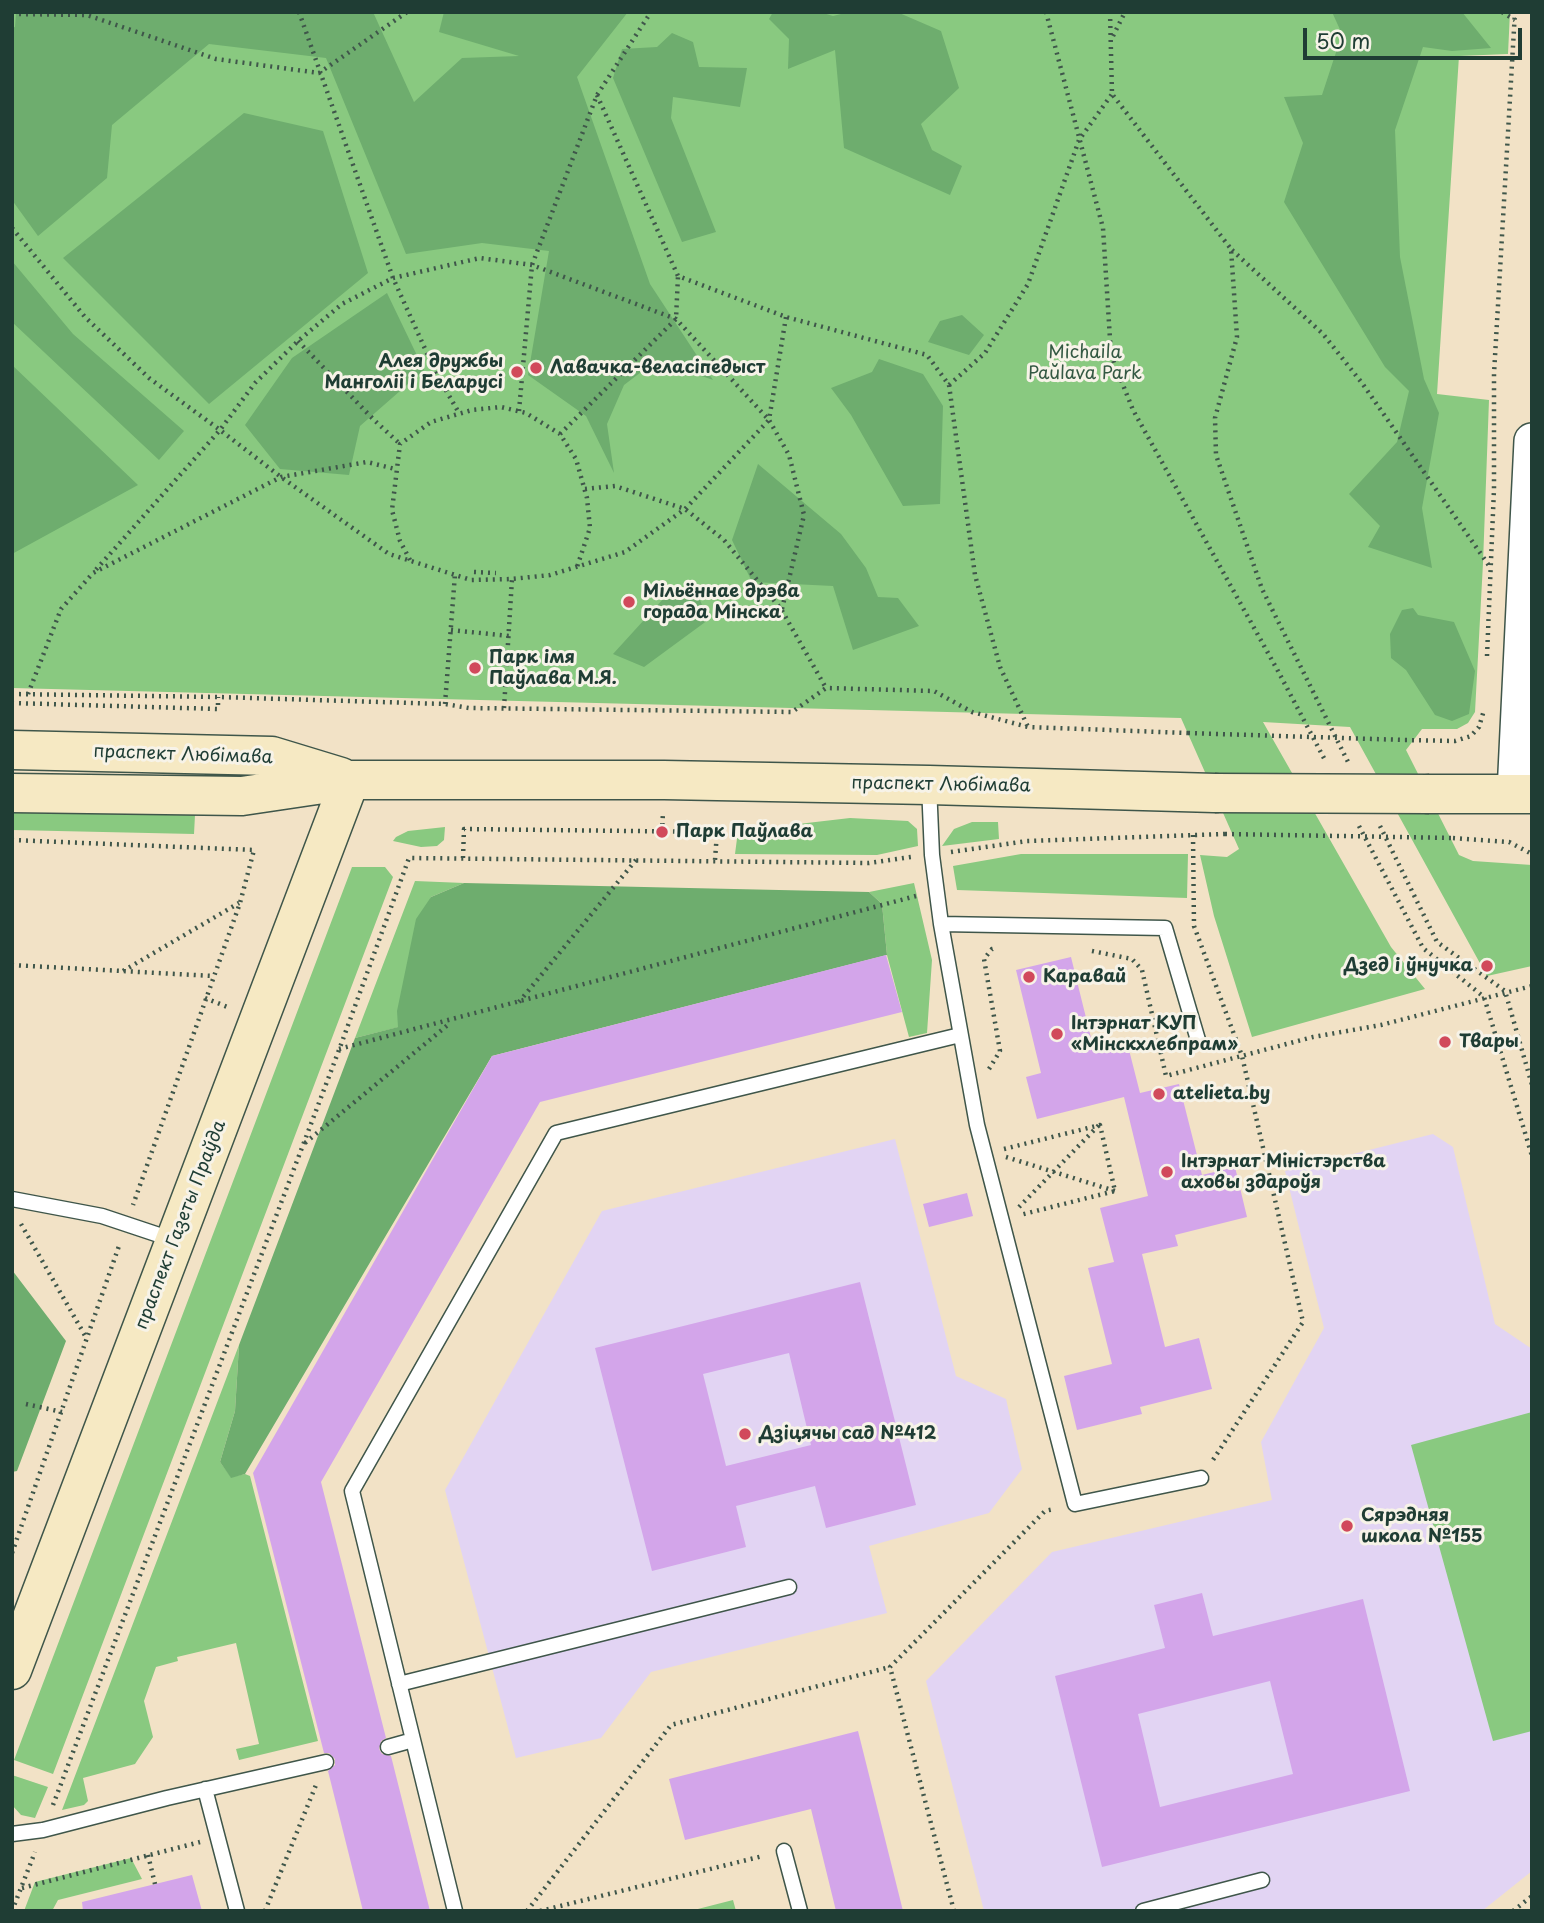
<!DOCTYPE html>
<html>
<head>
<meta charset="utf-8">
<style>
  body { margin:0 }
  #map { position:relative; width:1544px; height:1923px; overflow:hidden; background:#f2e2c6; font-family:"Playpen Sans",sans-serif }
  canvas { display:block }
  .frame { position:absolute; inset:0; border:14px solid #1f3d34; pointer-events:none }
  .scale { position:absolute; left:1303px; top:28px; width:219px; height:32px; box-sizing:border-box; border:4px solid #1f3d34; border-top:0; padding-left:9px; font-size:21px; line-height:24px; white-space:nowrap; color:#1f3d34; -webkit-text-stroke:5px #f7f3e8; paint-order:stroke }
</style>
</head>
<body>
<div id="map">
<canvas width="1544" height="1923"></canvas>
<div class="frame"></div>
<div class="scale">50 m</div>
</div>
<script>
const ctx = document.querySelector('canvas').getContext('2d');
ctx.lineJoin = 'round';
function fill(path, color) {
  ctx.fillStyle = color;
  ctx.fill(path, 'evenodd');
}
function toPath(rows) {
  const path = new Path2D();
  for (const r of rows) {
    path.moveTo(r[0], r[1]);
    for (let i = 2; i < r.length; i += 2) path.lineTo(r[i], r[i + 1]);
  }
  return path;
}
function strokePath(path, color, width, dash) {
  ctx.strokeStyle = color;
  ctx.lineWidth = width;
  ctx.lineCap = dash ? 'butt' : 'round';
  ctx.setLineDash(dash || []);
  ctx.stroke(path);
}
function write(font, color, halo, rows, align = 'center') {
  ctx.font = font + ' "Playpen Sans",sans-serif';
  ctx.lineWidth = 6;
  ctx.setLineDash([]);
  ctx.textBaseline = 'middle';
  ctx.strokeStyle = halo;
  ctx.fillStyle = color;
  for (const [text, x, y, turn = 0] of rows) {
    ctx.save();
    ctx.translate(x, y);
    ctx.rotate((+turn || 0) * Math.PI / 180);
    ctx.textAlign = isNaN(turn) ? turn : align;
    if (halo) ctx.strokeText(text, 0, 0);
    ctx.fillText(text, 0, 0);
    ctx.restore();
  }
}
const built = toPath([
  [1433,1134,1453,1147,1495,1324,1532,1349,1532,1871,1482,1911,984,1911,926,1681,1052,1552,1272,1500,1261,1442,1324,1328,1285,1171],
  [895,1139,956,1376,1006,1399,1022,1469,989,1513,869,1546,887,1613,651,1672,601,1738,516,1758,445,1490,602,1211]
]);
const green = toPath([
  [12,12,1510,12,1508,54,1459,56,1437,394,1489,400,1483,563,1475,712,1468,723,1457,729,1422,729,1406,750,1459,855,1473,861,1532,865,1532,966,1487,976,1350,727,1263,722,1391,947,1425,989,1252,1037,1214,916,1200,855,1227,857,1239,849,1181,718,12,688],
  [12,812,195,815,194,834,12,830],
  [850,818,908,821,917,829,918,846,877,855,735,854,738,831],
  [972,822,998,822,999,839,942,846,954,829],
  [445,827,444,840,437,846,421,847,393,841,396,837,408,831],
  [1021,854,1188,854,1187,898,957,890,953,866],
  [352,867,385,867,393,877,53,1774,14,1760],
  [415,881,464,883,431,897,399,1027,355,1038],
  [914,883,932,960,927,1033,909,1037,887,955,882,904,869,892],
  [239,1345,235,1411,220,1462,231,1477,245,1474,250,1476,318,1741,239,1760,236,1749,259,1744,236,1643,177,1657,178,1661,156,1667,144,1701,153,1737,135,1764,83,1778,88,1801,84,1805,62,1810],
  [1532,1412,1532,1731,1493,1741,1411,1445],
  [12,1775,48,1787,35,1818,21,1815,12,1805],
  [131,1858,142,1879,58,1900,52,1911,24,1911,35,1882],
  [733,1900,736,1911,690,1911]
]);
const forest = toPath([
  [16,12,373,12,414,102,462,58,519,56,439,32,444,12,628,12,577,77,650,284,713,380,657,360,624,385,607,424,614,473,586,416,528,375,549,251,482,243,406,254,326,58,209,44,112,125,107,178,38,236,12,200,12,28,15,27],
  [773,12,820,12,833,16,849,12,897,12,941,31,959,88,921,124,932,150,962,166,950,195,844,148,835,50,788,69,789,39,769,19],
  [1332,12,1462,12,1491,48,1452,51,1423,47,1395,130,1400,257,1424,379,1439,413,1422,508,1432,568,1368,547,1380,526,1349,494,1397,442,1409,391,1385,367,1284,202,1303,143,1284,97,1322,95,1342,34],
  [672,33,693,42,699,67,747,68,740,107,673,97,671,118,716,232,682,242,613,78,622,49,657,47],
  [244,113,323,131,368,273,209,404,63,258],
  [12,261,73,334,184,431,159,460,12,322],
  [387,293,424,370,360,426,349,475,280,469,245,425,292,358],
  [962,315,984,335,969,355,928,342,940,321],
  [879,359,923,374,943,406,940,504,903,506,851,415,831,388,872,372],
  [12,365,138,485,12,554],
  [758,464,841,534,866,568,878,597,898,598,919,626,853,650,833,586,752,582,732,540],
  [674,587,698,595,708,620,644,667,613,654],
  [1413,608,1418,615,1454,622,1475,671,1469,714,1452,721,1435,715,1406,670,1391,658,1390,634,1402,610],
  [464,883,869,892,882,904,887,955,492,1056,245,1474,231,1478,220,1462,235,1411,239,1345,355,1038,398,1027,397,1011,416,919,431,897],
  [12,1270,66,1341,17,1471,12,1472]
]);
const building = toPath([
  [886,955,902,1012,540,1102,321,1482,386,1738,381,1741,379,1749,382,1754,391,1756,430,1911,363,1911,328,1771,335,1765,335,1759,329,1753,324,1753,253,1473,492,1056],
  [1071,957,1094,1050,1127,1042,1140,1093,1179,1084,1202,1175,1235,1167,1247,1217,1175,1235,1178,1246,1142,1254,1165,1347,1199,1338,1212,1389,1140,1407,1142,1414,1077,1430,1064,1376,1112,1364,1088,1268,1114,1262,1100,1208,1148,1196,1124,1097,1037,1119,1026,1077,1041,1073,1016,970],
  [967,1193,973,1216,929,1227,923,1204],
  [860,1282,916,1505,826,1528,815,1486,736,1506,746,1547,652,1571,595,1348],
  [789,1353,811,1445,726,1466,703,1374],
  [1202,1593,1213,1636,1363,1599,1410,1791,1102,1867,1055,1676,1165,1648,1154,1605],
  [1270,1681,1293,1774,1160,1807,1138,1714],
  [858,1731,903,1911,836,1911,811,1809,685,1840,669,1779],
  [192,1875,202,1911,83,1911,82,1902]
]);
const path = toPath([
  [299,12,393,278,436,373,459,413],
  [1046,12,1103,228,1111,355,1133,410,1278,671,1326,762],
  [1110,12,1112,94,1231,249,1237,337,1215,418,1216,455,1262,589,1348,762],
  [1502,12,1515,20],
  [12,14,87,15,216,59,319,73,407,12],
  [1113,36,1125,12],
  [597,95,678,276,786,317,927,355,949,385,975,575,1000,667,1028,727],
  [12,228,85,317,149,378,220,430,281,477,389,554,471,580,512,579,550,575,625,552,685,509,769,420,676,319,532,265,480,258,393,278,342,304,298,341,255,383,220,430,93,573],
  [1232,250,1323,334,1362,383,1490,567],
  [298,341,374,420,400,444],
  [949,385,985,353,1028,284,1079,140,1112,94],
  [519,411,532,265,597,95,651,12],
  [560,434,676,319,678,276],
  [585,489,615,486,685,509,724,540,781,609,826,688],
  [410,560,400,541,392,510,400,444,431,422,472,410,501,407,526,413,560,434,576,459,587,498,590,528,577,567],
  [474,572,496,573],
  [782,609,804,515,789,455,769,420,786,317],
  [451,630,509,636],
  [1487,656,1494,489,1494,374,1515,12],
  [12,694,218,697,445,704,469,708,792,712,826,688,934,691,972,712,1028,727,1188,733],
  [28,694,61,609,93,573,281,477,367,462,395,469],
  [12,703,218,709,218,697],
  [445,704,455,574],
  [504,708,512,579],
  [1405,740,1455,741,1471,736,1479,727,1484,710],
  [1359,826,1423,948,1484,997,1532,1156],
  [1380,826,1437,942,1505,991,1532,1085],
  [662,832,663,812],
  [1193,835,1194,926,1242,1056,1303,1322,1211,1463],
  [1453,838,1509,842,1532,854],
  [12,840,254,850,240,903,133,1205],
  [951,852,1027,841,1225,834],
  [463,858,464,829,717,832,715,860],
  [1092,951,1132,959,1142,970,1166,1076,1313,1037,1381,1025,1532,986],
  [12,965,213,976],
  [123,971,239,903],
  [205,998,230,1008],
  [519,1002,636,860],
  [339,1049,916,896],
  [989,1069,1000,1051,984,959,992,949,996,948],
  [305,1143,449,1024],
  [1004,1149,1100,1125,1115,1191,1020,1215],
  [1006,1157,1115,1191],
  [1019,1207,1099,1125],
  [21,1224,87,1339],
  [26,1404,62,1412],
  [12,1553,120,1243],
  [53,1805,339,1050,409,858,869,863,911,857],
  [148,1855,155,1884],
  [22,1888,200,1842],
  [12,1911,35,1852],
  [265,1911,316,1785],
  [527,1911,671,1725,890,1667],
  [540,1911,763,1856],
  [954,1911,890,1667,1045,1511,1054,1509],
  [1513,1911,1532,1896]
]);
const service = toPath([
  [929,785,932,855,941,924,977,1125,1075,1504,1201,1478],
  [941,924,1165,928,1198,1040],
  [12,1199,102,1216,174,1240],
  [399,1684,789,1587],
  [388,1747,413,1740],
  [205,1789,237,1911],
  [12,1834,43,1830,167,1798,326,1762],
  [784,1851,800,1911],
  [455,1911,352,1491,556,1133,960,1035],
  [1143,1911,1262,1880]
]);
const tertiary = toPath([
  [1515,793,1532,441]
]);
const secondary = toPath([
  [12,750,272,756,341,777],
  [12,793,242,796,350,780,664,780,929,785,1215,793],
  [1429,794,1532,794],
  [12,1670,350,780]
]);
const pathBridge = toPath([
  [1188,733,1405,740],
  [1225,834,1453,838]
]);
const secondaryBridge = toPath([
  [1215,793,1429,794]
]);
const markers = [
  [536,368,7,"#d1495b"],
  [517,372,7,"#d1495b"],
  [629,602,7,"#d1495b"],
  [475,668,7,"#d1495b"],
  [662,832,7,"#d1495b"],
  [1487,966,7,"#d1495b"],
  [1029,977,7,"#d1495b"],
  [1057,1034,7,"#d1495b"],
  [1445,1042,7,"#d1495b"],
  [1159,1094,7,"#d1495b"],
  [1167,1172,7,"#d1495b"],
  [745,1434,7,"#d1495b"],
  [1347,1526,7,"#d1495b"]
];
const parkNames = [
  ["Michaila",1085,353],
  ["Paŭlava Park",1085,374]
];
const poiNames = [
  ["Алея дружбы",503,362,"right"],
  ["Манголіі і Беларусі",503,383,"right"],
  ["Лавачка-веласіпедыст",550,368],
  ["Мільённае дрэва",643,592],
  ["горада Мінска",643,613],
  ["Парк імя",489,658],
  ["Паўлава М.Я.",489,679],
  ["Парк Паўлава",676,832],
  ["Дзед і ўнучка",1473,966,"right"],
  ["Каравай",1043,977],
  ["Інтэрнат КУП",1071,1024],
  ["«Мінскхлебпрам»",1071,1045],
  ["Твары",1459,1042],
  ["atelieta.by",1173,1094],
  ["Інтэрнат Міністэрства",1181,1162],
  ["аховы здароўя",1181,1183],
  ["Дзіцячы сад №412",759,1434],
  ["Сярэдняя",1361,1516],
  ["школа №155",1361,1537]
];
const streetNames = [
  ["праспект Любімава",183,755,2],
  ["праспект Любімава",941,785,1],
  ["праспект Газеты Праўда",181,1225,-69]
];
fill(built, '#e2d4f3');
fill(green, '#89c980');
fill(forest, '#6ead6e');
fill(building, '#d3a5ea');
strokePath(service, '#3f564a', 17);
strokePath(tertiary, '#3f564a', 38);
strokePath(secondary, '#3f564a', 41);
strokePath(path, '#3f564a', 4.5, [2, 5]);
strokePath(service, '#fff', 14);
strokePath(tertiary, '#fff', 35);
strokePath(secondary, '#f6e9c3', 38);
strokePath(secondaryBridge, '#3f564a', 41, []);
strokePath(pathBridge, '#3f564a', 4.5, [2, 5]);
strokePath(secondaryBridge, '#f6e9c3', 38);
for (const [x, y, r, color] of markers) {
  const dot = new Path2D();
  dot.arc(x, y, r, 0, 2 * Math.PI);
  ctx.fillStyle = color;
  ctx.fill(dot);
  strokePath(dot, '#f7f3e8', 2.5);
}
write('18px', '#345943', '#f7f3e8', parkNames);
write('bold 18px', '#1f3d34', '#f7f3e8', poiNames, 'left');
write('18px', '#1f3d34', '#f7f3e8', streetNames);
</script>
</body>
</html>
